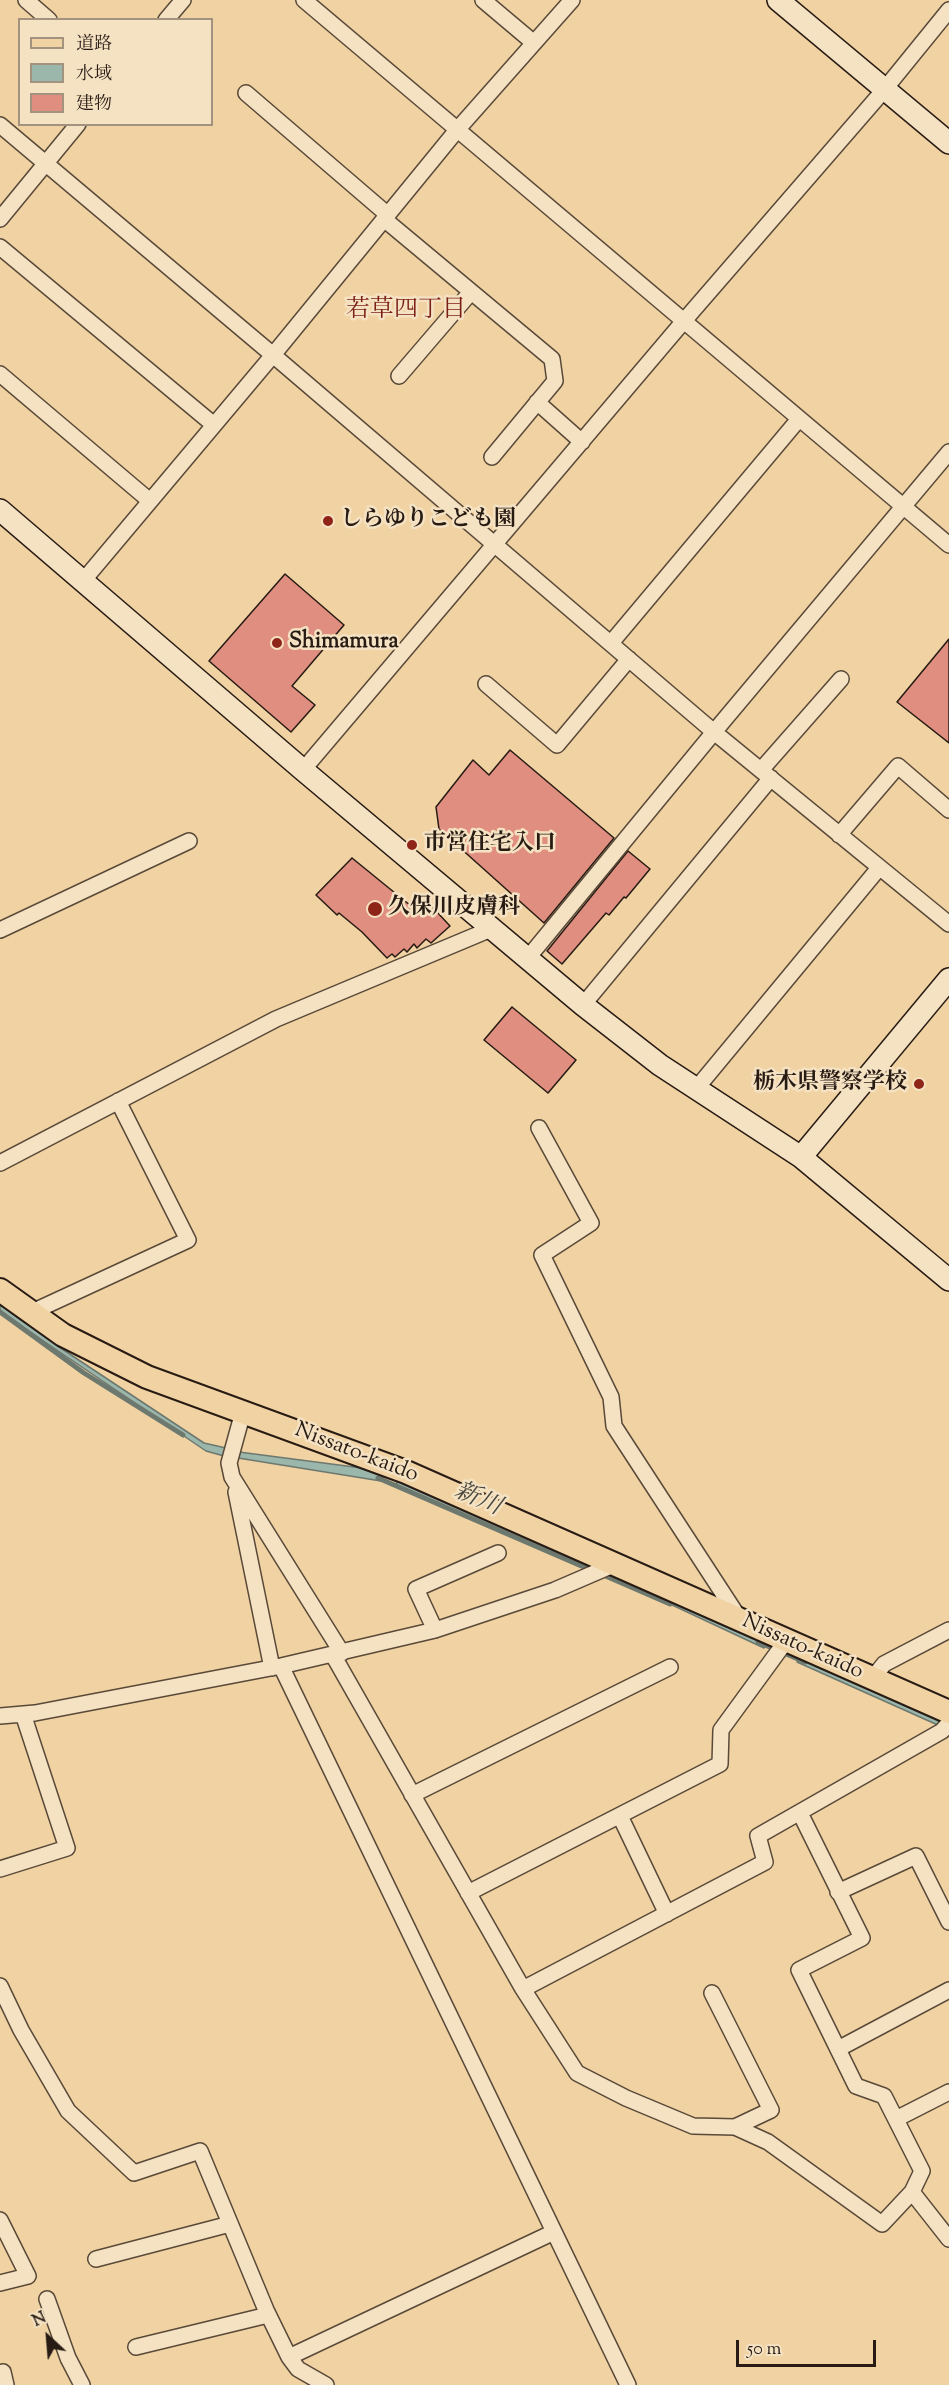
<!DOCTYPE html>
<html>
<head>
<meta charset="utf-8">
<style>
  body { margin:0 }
  #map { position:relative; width:949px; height:2385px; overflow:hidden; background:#f0d2a3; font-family:"Sorts Mill Goudy","Noto Serif JP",serif }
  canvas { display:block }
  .legend { position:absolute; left:18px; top:18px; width:195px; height:108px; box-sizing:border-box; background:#f5e2c3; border:2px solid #a3927d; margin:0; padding:8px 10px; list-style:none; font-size:18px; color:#271b14 }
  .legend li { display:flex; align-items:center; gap:12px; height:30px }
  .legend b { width:30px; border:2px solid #a3927d }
  .north { position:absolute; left:18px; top:2307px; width:60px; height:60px; -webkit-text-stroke:4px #f5e2c3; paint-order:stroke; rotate:334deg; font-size:16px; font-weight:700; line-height:24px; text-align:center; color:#271b14 }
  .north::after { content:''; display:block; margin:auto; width:21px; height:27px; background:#271b14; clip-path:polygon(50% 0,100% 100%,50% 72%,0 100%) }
  .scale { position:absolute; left:736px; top:2340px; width:140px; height:27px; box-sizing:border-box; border:3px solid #271b14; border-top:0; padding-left:8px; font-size:18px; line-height:21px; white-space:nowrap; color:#271b14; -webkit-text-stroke:4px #f5e2c3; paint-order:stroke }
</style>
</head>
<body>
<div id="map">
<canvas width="949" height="2385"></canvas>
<ul class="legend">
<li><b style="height:8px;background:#f0d2a3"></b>道路</li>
<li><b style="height:16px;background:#9bb6ab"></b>水域</li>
<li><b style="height:16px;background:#e08e7f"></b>建物</li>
</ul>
<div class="north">N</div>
<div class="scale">50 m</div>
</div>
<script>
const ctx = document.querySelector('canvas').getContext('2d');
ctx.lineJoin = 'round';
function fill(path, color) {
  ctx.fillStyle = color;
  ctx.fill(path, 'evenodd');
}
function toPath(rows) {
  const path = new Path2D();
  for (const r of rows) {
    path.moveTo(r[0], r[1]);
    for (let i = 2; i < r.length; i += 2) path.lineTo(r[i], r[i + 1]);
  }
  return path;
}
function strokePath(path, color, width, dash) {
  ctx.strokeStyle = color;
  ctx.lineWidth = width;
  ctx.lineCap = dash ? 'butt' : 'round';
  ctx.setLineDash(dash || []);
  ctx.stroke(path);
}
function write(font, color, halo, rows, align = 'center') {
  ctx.font = font + ' "Sorts Mill Goudy","Noto Serif JP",serif';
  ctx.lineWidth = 5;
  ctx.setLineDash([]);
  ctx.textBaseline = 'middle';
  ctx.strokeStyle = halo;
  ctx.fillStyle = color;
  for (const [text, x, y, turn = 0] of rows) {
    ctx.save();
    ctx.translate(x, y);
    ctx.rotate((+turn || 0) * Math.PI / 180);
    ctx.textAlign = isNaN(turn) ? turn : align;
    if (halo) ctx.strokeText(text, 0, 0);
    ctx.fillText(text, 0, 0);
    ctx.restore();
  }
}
const water = toPath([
  [0,1302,14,1315,53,1343,204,1443,226,1448,224,1456,206,1451,5,1315,0,1310,0,1302],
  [239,1452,362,1468,385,1473,381,1481,238,1458,239,1452],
  [398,1478,594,1562,591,1569,396,1485,398,1478],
  [626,1577,767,1640,764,1648,623,1582,626,1577],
  [800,1656,944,1719,940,1726,797,1662,800,1656]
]);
const stream = toPath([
  [0,1312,84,1373,183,1435],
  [378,1478,593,1571],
  [601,1574,670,1604],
  [758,1642,805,1662]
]);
const building = toPath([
  [285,574,344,625,292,686,315,705,291,732,209,661,285,574],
  [949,639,949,743,897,702,949,639],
  [510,750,614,838,544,923,439,829,436,807,473,760,489,775,510,750],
  [628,851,650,869,626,898,624,897,609,915,606,913,562,964,547,951,628,851],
  [352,858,411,906,422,896,450,926,431,943,426,939,417,948,414,944,407,952,404,949,395,957,392,954,387,958,362,932,339,913,337,915,316,895,352,858],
  [512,1007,576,1060,548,1093,484,1040,512,1007]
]);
const street = toPath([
  [26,0,49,20],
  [304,0,949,545],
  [483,0,534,43],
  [166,20,183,0],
  [246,93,388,215],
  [0,125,273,355,714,732,949,924],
  [0,219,78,124],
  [384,219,552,359,555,381,492,457],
  [0,247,214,425],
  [0,374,150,501],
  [399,376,471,292],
  [537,402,582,442],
  [83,581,273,355,457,130,572,0],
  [611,643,799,419],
  [486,684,557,745,629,659],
  [303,770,683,322,884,90,949,10],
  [761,770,841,679],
  [839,835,898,766,949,810],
  [0,930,189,841],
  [527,959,714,732,949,452],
  [583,1005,771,778],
  [696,1089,879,868],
  [539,1128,591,1223,542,1255,611,1397,614,1426,739,1618],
  [0,1163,276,1019,491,929],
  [30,1313,188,1240,118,1101],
  [243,1412,229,1463,232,1477,342,1653],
  [236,1492,272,1668],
  [435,1630,416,1589,498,1553],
  [333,1655,523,1989,577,2073,626,2098,693,2126,735,2127,768,2142,882,2224,912,2192,922,2171,884,2096,856,2086,799,1970,862,1938,800,1813],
  [281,1666,628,2385],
  [872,1679,884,1664,949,1630],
  [0,1716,35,1713,281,1666,435,1630,555,1590,613,1565],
  [412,1795,670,1667],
  [620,1816,667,1914],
  [0,1869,67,1848,23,1714],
  [838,1892,916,1856,949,1922],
  [468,1893,720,1764,721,1730,786,1641],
  [0,1986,21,2030,68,2111,134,2173,200,2151,266,2310,289,2357,298,2369,326,2385],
  [523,1989,765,1862,758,1836,942,1731,949,1723],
  [712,1993,771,2110,735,2127],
  [838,2049,949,1990],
  [896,2119,949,2092],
  [912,2192,949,2239],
  [0,2220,28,2276,0,2283],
  [96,2259,230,2224],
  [47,2299,68,2358,82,2385],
  [136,2347,268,2315],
  [289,2357,554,2232],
  [3,2372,6,2385]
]);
const secondary = toPath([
  [778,0,949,143],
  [0,510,303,770,583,1005,660,1065,801,1157,949,1280],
  [801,1157,949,979]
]);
const primary = toPath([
  [0,1290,63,1335,147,1377,406,1472,949,1712]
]);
const markers = [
  [328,521,6,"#8f2418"],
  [277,643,6,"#8f2418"],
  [412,845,6,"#8f2418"],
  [375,909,8,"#8f2418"],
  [919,1084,6,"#8f2418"]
];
const poiNames = [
  ["しらゆりこども園",340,521],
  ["Shimamura",289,643],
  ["市営住宅入口",424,845],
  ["久保川皮膚科",388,909],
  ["栃木県警察学校",907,1084,"right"]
];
const streetNames = [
  ["Nissato-kaido",356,1454,21],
  ["Nissato-kaido",802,1648,24]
];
const neighbourhoodNames = [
  ["若草四丁目",406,312]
];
const waterNames = [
  ["新川",477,1501,23]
];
fill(water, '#9bb6ab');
strokePath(water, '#6d786f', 1.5);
strokePath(stream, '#6d786f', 5);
fill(building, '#e08e7f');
strokePath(building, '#271b14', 1.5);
strokePath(street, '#594938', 18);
strokePath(secondary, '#271b14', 24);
strokePath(primary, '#271b14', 26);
strokePath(street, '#f5e2c3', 15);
strokePath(secondary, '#f5e2c3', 21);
strokePath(primary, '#f0d2a3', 22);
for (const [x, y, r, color] of markers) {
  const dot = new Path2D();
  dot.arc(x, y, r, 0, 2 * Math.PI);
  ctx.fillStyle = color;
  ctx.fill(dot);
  strokePath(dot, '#f5e2c3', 2);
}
write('bold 22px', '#271b14', '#f5e2c3', poiNames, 'left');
write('22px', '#271b14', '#f5e2c3', streetNames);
write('24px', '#7a1f14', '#f5e2c3', neighbourhoodNames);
write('italic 24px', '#4a4a41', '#f5e2c3', waterNames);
</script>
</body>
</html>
